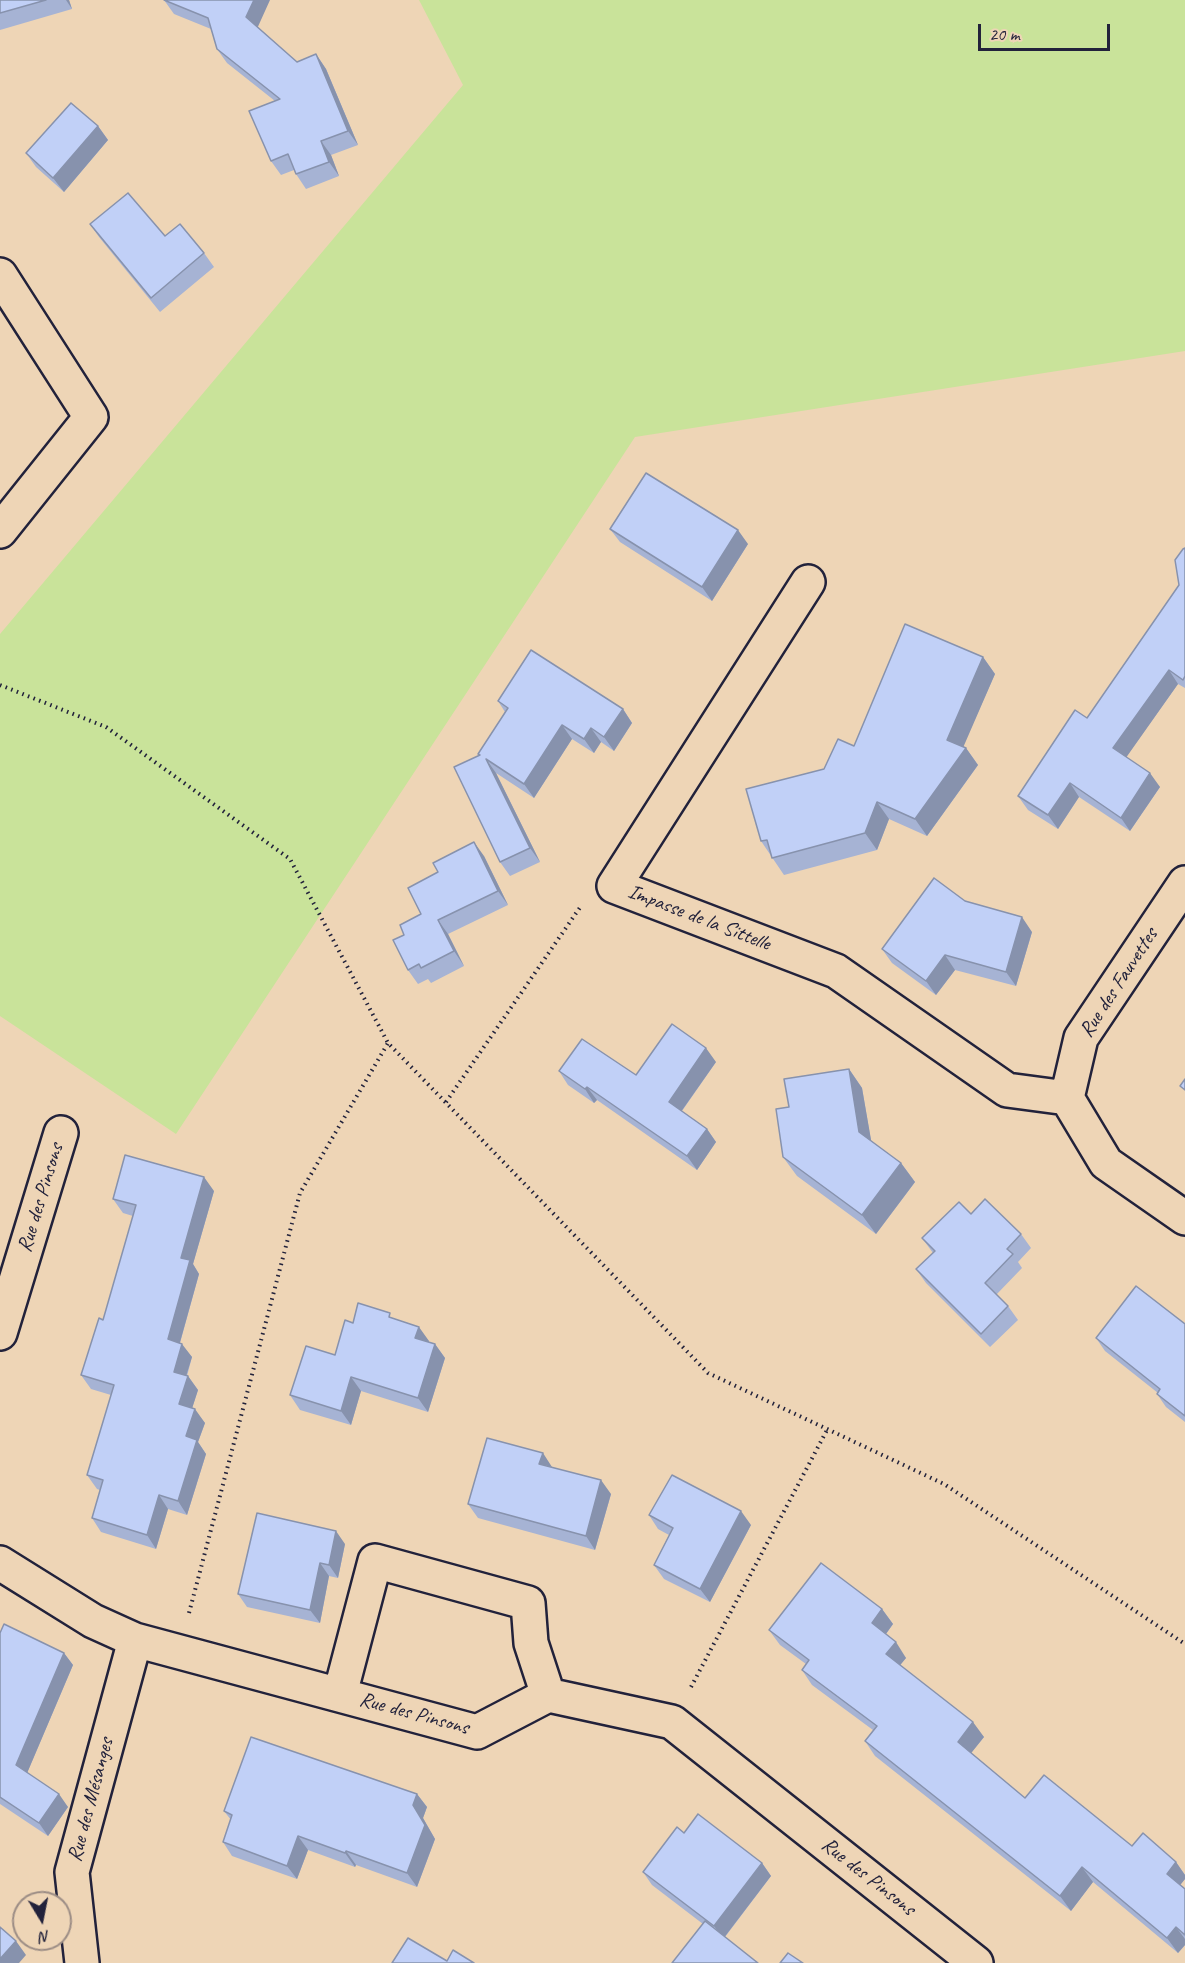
<!DOCTYPE html>
<html>
<head>
<meta charset="utf-8">
<style>
  body { margin:0 }
  #map { position:relative; width:1185px; height:1963px; overflow:hidden; background:#eed5b6; font-family:Caveat,sans-serif }
  canvas { display:block }
  .north { position:absolute; left:12px; top:1891px; width:60px; height:60px; box-sizing:border-box; background:#eed5b6; border:2px solid #9c8d85; border-radius:50%; rotate:170deg; font-size:16px; font-weight:700; line-height:24px; text-align:center; color:#22223b }
  .north::after { content:''; display:block; margin:auto; width:21px; height:27px; background:#22223b; clip-path:polygon(50% 0,100% 100%,50% 72%,0 100%) }
  .scale { position:absolute; left:978px; top:24px; width:132px; height:27px; box-sizing:border-box; border:3px solid #22223b; border-top:0; padding-left:8px; font-size:18px; line-height:21px; white-space:nowrap; color:#22223b; -webkit-text-stroke:4px #eed5b6; paint-order:stroke }
</style>
</head>
<body>
<div id="map">
<canvas width="1185" height="1963"></canvas>
<div class="north">N</div>
<div class="scale">20 m</div>
</div>
<script>
const ctx = document.querySelector('canvas').getContext('2d');
ctx.lineJoin = 'round';
function fill(path, color) {
  ctx.fillStyle = color;
  ctx.fill(path, 'evenodd');
}
function toPath(rows) {
  const path = new Path2D();
  for (const r of rows) {
    path.moveTo(r[0], r[1]);
    for (let i = 2; i < r.length; i += 2) path.lineTo(r[i], r[i + 1]);
  }
  return path;
}
function strokePath(path, color, width, dash) {
  ctx.strokeStyle = color;
  ctx.lineWidth = width;
  ctx.lineCap = dash ? 'butt' : 'round';
  ctx.setLineDash(dash || []);
  ctx.stroke(path);
}
function write(font, color, halo, rows, align = 'center') {
  ctx.font = font + ' Caveat,sans-serif';
  ctx.lineWidth = 4.5;
  ctx.setLineDash([]);
  ctx.textBaseline = 'middle';
  ctx.strokeStyle = halo;
  ctx.fillStyle = color;
  for (const [text, x, y, turn = 0] of rows) {
    ctx.save();
    ctx.translate(x, y);
    ctx.rotate((+turn || 0) * Math.PI / 180);
    ctx.textAlign = isNaN(turn) ? turn : align;
    if (halo) ctx.strokeText(text, 0, 0);
    ctx.fillText(text, 0, 0);
    ctx.restore();
  }
}
const green = toPath([
  [419,0,1185,0,1185,351,635,437,176,1134,0,1016,0,634,463,85]
]);
const path = toPath([
  [0,685,106,727,290,859,388,1043,708,1373,944,1484,1185,1644],
  [446,1102,581,906],
  [189,1613,300,1193,388,1043],
  [691,1687,827,1430]
]);
const minor = toPath([
  [0,275,91,417,0,531],
  [808,582,614,886,836,971,1007,1090,1067,1098],
  [1185,883,1081,1038,1067,1098,1106,1163,1185,1218],
  [0,1333,61,1133],
  [0,1563,93,1621,135,1640,477,1732,548,1695,672,1722,976,1963],
  [340,1694,375,1561,528,1603,531,1643,548,1695],
  [82,1963,72,1872,135,1640]
]);
const wall = toPath([
  [0,0,69,0,72,9,0,30],
  [164,0,258,27,297,62,316,54,326,69,358,145,331,155,339,176,306,189,296,174,294,170,281,175,271,161,275,101,227,63,217,49,211,29,174,14],
  [98,126,108,140,64,192,36,167,26,153],
  [90,224,165,236,204,253,214,267,160,312,99,237],
  [610,529,748,544,712,601,620,542],
  [1185,548,1185,688,1178,684,1126,757,1160,787,1130,831,1079,797,1058,829,1028,810,1018,796,1087,718,1179,585],
  [983,657,995,674,963,746,966,748,978,765,927,836,889,819,877,850,784,875,761,841,824,769,854,746],
  [498,701,623,709,632,723,614,751,601,742,594,753,572,739,534,798,496,773,540,862,510,876,500,862,479,755,478,754,505,712],
  [484,856,508,905,448,934,464,966,431,983,428,979,418,984,408,970,404,935,421,914],
  [1032,932,1016,986,955,970,936,995,892,963,882,949],
  [716,1062,682,1111,707,1129,716,1142,697,1170,597,1100,594,1103,568,1085,559,1071,636,1075],
  [849,1069,862,1088,871,1141,901,1163,915,1182,876,1234,797,1176,783,1157,789,1107],
  [214,1191,193,1264,199,1274,180,1343,192,1357,187,1376,188,1376,198,1390,192,1408,205,1423,198,1442,206,1454,187,1515,168,1509,156,1549,101,1532,92,1518,100,1490,97,1489,87,1475,111,1395,91,1389,81,1375,103,1320,133,1216,123,1213,113,1199],
  [971,1214,1021,1234,1031,1248,1018,1262,1022,1268,996,1295,1008,1306,1018,1320,990,1347,926,1283,916,1269,933,1253,922,1238],
  [393,1318,429,1341,428,1342,435,1344,445,1358,428,1412,361,1391,351,1425,300,1410,290,1395,335,1355,353,1323],
  [1185,1324,1185,1422,1166,1407,1157,1394,1158,1393,1105,1351,1096,1338],
  [552,1467,611,1494,595,1550,478,1518,468,1504],
  [649,1515,751,1525,710,1602,664,1579,654,1565,669,1535,658,1529],
  [345,1544,338,1578,329,1576,320,1623,247,1607,238,1594],
  [882,1609,893,1624,886,1634,906,1658,900,1665,984,1737,971,1753,1025,1798,1132,1846,1176,1862,1185,1875,1185,1879,1180,1885,1185,1889,1185,1945,1178,1953,1093,1882,1071,1911,875,1756,865,1741,873,1730,812,1685,802,1670,806,1664,780,1645,769,1630],
  [0,1633,64,1653,73,1665,27,1773,68,1807,48,1836,0,1804],
  [417,1794,427,1807,423,1818,435,1839,417,1887,356,1865,355,1867,308,1850,297,1879,232,1856,223,1842,231,1820,224,1811],
  [684,1833,762,1863,771,1876,725,1937,703,1924,652,1885,643,1872]
]);
const shadedWall = toPath([
  [66,0,69,0,72,9],
  [254,0,270,0,256,31,246,17],
  [316,54,326,69,358,145,348,131],
  [98,126,108,140,64,192,53,178],
  [321,141,331,155,339,176,329,162],
  [738,530,748,544,712,601,702,587],
  [983,657,995,674,959,757,947,740],
  [1169,670,1178,684,1123,762,1113,748],
  [623,709,632,723,614,751,604,737],
  [562,725,572,739,534,798,524,784],
  [591,728,601,742,594,753,584,739],
  [966,748,978,765,927,836,915,819],
  [486,759,496,773,540,862,530,848],
  [1150,773,1160,787,1130,831,1121,818],
  [1070,783,1079,797,1058,829,1048,815],
  [877,802,889,819,877,850,865,833],
  [474,842,484,856,508,905,498,891],
  [1022,917,1032,932,1016,986,1006,972],
  [438,920,448,934,464,966,454,951],
  [945,955,955,970,936,995,926,981],
  [706,1048,716,1062,678,1116,669,1102],
  [849,1069,862,1088,873,1151,859,1132],
  [587,1087,597,1100,594,1103,585,1089],
  [707,1129,716,1142,697,1170,687,1156],
  [901,1163,915,1182,876,1234,862,1215],
  [204,1177,214,1191,193,1264,199,1274,177,1353,168,1339,181,1258],
  [419,1327,429,1341,425,1352,415,1338],
  [182,1344,192,1357,183,1386,174,1372],
  [435,1344,445,1358,428,1412,418,1398],
  [188,1376,198,1390,189,1418,179,1404],
  [351,1377,361,1391,351,1425,341,1411],
  [195,1409,205,1423,198,1442,206,1454,187,1515,178,1501,186,1436],
  [543,1453,552,1467,539,1464],
  [601,1480,611,1494,595,1550,586,1536],
  [159,1495,168,1509,156,1549,147,1535],
  [741,1511,751,1525,710,1602,700,1589],
  [336,1531,345,1544,338,1578,329,1565],
  [320,1563,329,1576,320,1623,310,1610],
  [882,1609,893,1624,883,1638,872,1623],
  [896,1642,906,1658,897,1669,886,1654],
  [64,1653,73,1665,25,1778,16,1765],
  [973,1722,984,1737,968,1757,958,1742],
  [59,1794,68,1807,48,1836,39,1823],
  [417,1794,427,1807,423,1818,435,1839,417,1887,407,1873,413,1805],
  [298,1836,308,1850,297,1879,287,1866],
  [346,1851,356,1865,355,1867,345,1853],
  [1176,1862,1185,1875,1185,1879,1177,1889,1167,1874],
  [762,1863,771,1876,723,1939,714,1926],
  [1082,1867,1093,1882,1071,1911,1060,1896],
  [1176,1927,1185,1939,1185,1945,1178,1953,1167,1938],
  [16,1941,26,1955,19,1963,0,1963,0,1959]
]);
const building = toPath([
  [0,0,46,0,0,13,0,0],
  [164,0,254,0,246,17,297,62,316,54,348,131,321,141,329,162,296,174,288,154,271,161,249,111,280,99,217,49,208,18,164,0],
  [71,103,98,126,53,178,26,153,71,103],
  [128,193,165,236,180,224,204,253,151,298,90,224,128,193],
  [646,473,738,530,702,587,610,529,646,473],
  [1185,548,1185,676,1183,680,1169,670,1113,748,1150,773,1121,818,1070,783,1048,815,1018,796,1075,710,1087,718,1179,585,1175,560,1183,549,1185,548],
  [905,624,983,657,947,740,966,748,915,819,877,802,865,833,772,858,767,840,761,841,746,789,824,769,838,739,854,746,905,624],
  [531,650,623,709,604,737,591,728,584,739,562,725,524,784,486,759,530,848,500,862,454,767,480,755,478,754,508,708,498,701,531,650],
  [474,842,498,891,438,920,454,951,421,968,419,964,408,970,393,940,404,935,400,925,421,914,408,888,438,872,433,863,474,842],
  [934,878,965,901,1022,917,1006,972,945,955,926,981,882,949,934,878],
  [672,1024,706,1048,669,1102,707,1129,687,1156,587,1087,585,1089,559,1071,582,1039,636,1075,672,1024],
  [849,1069,859,1132,901,1163,862,1215,783,1157,776,1109,789,1107,784,1079,849,1069],
  [1185,1079,1185,1090,1180,1086,1185,1079],
  [125,1155,204,1177,181,1258,190,1260,168,1339,182,1344,174,1372,188,1376,179,1404,195,1409,186,1436,197,1440,178,1501,159,1495,147,1535,92,1518,103,1480,87,1475,114,1385,81,1375,99,1318,103,1320,136,1205,113,1199,125,1155],
  [985,1199,1021,1234,1007,1249,1013,1254,985,1283,1008,1306,981,1334,916,1269,935,1251,922,1238,959,1202,971,1214,985,1199],
  [1136,1286,1185,1324,1185,1416,1157,1394,1160,1389,1096,1338,1136,1286],
  [358,1303,390,1313,389,1317,419,1327,415,1338,435,1344,418,1398,351,1377,341,1411,290,1395,306,1346,335,1355,345,1320,353,1323,358,1303],
  [487,1438,543,1453,539,1464,601,1480,586,1536,468,1504,487,1438],
  [672,1475,741,1511,700,1589,654,1565,673,1528,649,1515,672,1475],
  [257,1513,336,1531,329,1565,320,1563,310,1610,238,1594,257,1513],
  [821,1563,882,1609,872,1623,896,1642,886,1654,973,1722,958,1742,1025,1798,1044,1775,1132,1846,1143,1833,1176,1862,1167,1874,1185,1889,1185,1935,1176,1927,1167,1938,1082,1867,1060,1896,865,1741,877,1726,802,1670,809,1660,769,1630,821,1563],
  [4,1624,64,1653,16,1765,59,1794,39,1823,0,1797,0,1633,4,1624],
  [251,1737,417,1794,413,1805,425,1825,407,1873,346,1851,345,1853,298,1836,287,1866,223,1842,232,1815,224,1811,251,1737],
  [698,1814,762,1863,714,1926,643,1872,677,1827,684,1833,698,1814],
  [705,1921,758,1963,672,1963,705,1921],
  [0,1927,16,1941,0,1959,0,1927],
  [408,1938,447,1961,453,1950,474,1963,392,1963,408,1938],
  [788,1953,803,1963,780,1963,788,1953]
]);
const streetNames = [
  ["Impasse de la Sittelle",699,918,21],
  ["Rue des Fauvettes",1119,983,-57],
  ["Rue des Pinsons",41,1198,-73],
  ["Rue des Pinsons",414,1714,15],
  ["Rue des Mésanges",91,1800,-75],
  ["Rue des Pinsons",868,1877,38]
];
fill(green, '#c9e39a');
strokePath(minor, '#22223b', 38);
strokePath(path, '#22223b', 4, [1.5, 4.5]);
strokePath(minor, '#eed5b6', 33);
fill(wall, '#a6b3d4');
fill(shadedWall, '#8792ad');
fill(building, '#c1d0f7');
strokePath(building, '#8792ad', 1.5);
write('21px', '#22223b', '#eed5b6', streetNames);
</script>
</body>
</html>
